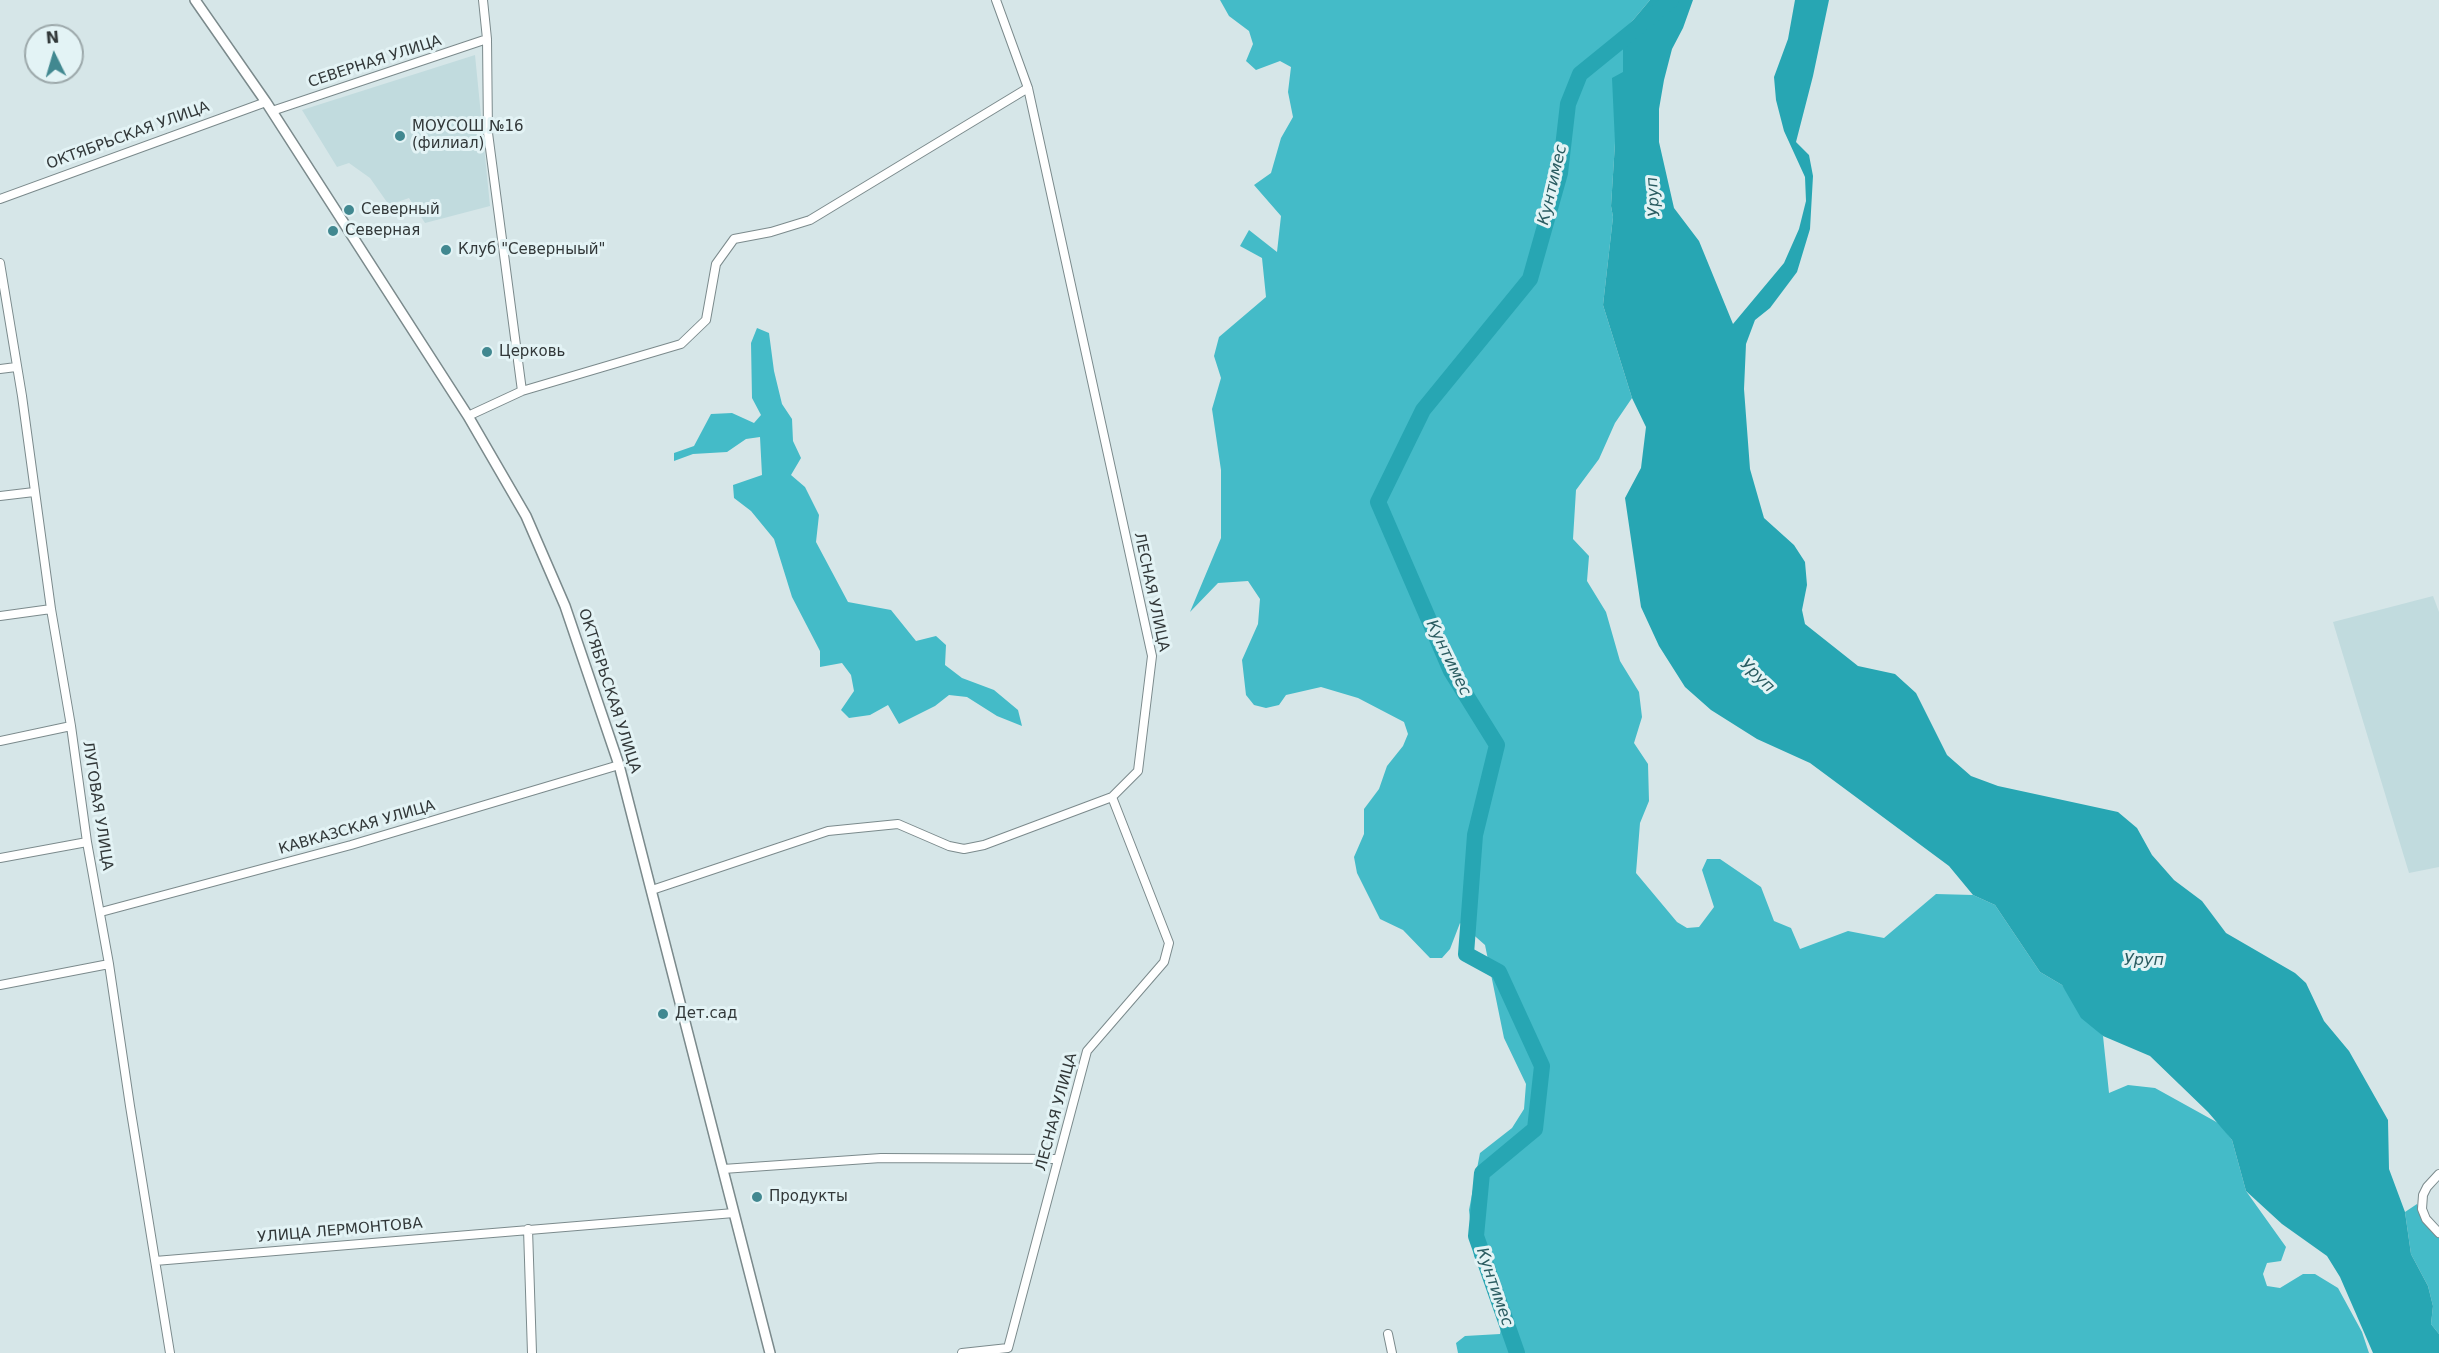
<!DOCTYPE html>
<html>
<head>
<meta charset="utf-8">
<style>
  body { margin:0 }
  #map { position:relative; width:2439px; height:1353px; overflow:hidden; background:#d6e6e8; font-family:"DejaVu Sans",sans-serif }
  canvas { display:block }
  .north { position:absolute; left:24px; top:24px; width:60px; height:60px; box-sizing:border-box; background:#e3f3f5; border:2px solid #9ca8aa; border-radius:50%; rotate:355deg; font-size:16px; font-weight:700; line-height:24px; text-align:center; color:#323839 }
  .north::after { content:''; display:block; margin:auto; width:21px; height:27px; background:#418890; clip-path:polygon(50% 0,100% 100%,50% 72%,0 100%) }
</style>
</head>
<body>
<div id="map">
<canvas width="2439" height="1353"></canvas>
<div class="north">N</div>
</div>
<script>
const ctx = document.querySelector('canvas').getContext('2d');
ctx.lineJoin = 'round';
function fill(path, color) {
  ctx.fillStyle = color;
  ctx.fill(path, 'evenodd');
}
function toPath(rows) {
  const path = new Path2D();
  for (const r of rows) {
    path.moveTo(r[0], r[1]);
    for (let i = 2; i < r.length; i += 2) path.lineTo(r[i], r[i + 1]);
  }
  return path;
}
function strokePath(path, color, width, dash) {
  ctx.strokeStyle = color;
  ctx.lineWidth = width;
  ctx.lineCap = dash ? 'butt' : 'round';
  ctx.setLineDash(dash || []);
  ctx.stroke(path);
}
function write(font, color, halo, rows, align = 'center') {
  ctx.font = font + ' "DejaVu Sans",sans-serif';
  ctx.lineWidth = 6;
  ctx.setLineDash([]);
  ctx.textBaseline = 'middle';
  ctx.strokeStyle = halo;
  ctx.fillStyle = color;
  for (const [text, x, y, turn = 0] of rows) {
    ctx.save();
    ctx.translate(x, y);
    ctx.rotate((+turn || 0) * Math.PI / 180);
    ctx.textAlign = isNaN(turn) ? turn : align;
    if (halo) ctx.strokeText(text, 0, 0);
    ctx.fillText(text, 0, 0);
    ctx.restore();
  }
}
const built = toPath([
  [475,55,490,206,425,223,409,198,389,205,370,178,349,163,337,167,302,110],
  [2433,596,2439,612,2439,867,2409,873,2333,622]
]);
const forest = toPath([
  [1220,0,1650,0,1623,32,1624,72,1615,143,1611,206,1613,217,1603,305,1632,398,1615,423,1599,459,1576,490,1573,539,1589,556,1587,581,1606,612,1620,661,1639,692,1642,717,1634,743,1648,764,1649,801,1640,823,1636,873,1677,922,1687,928,1699,927,1714,907,1702,870,1707,859,1720,859,1761,887,1774,921,1791,928,1800,949,1848,931,1884,938,1936,894,1973,895,1995,905,2040,972,2062,985,2103,1036,2109,1093,2128,1085,2155,1088,2220,1124,2232,1140,2246,1191,2286,1247,2281,1261,2267,1263,2263,1274,2267,1286,2280,1288,2303,1274,2315,1274,2338,1288,2362,1332,2369,1353,1458,1353,1456,1343,1465,1336,1500,1334,1502,1321,1474,1256,1469,1210,1480,1153,1512,1128,1524,1109,1526,1084,1504,1038,1485,945,1460,923,1450,949,1442,958,1430,958,1403,930,1380,919,1357,873,1354,857,1364,834,1364,809,1379,789,1387,766,1403,746,1408,734,1404,722,1358,698,1321,687,1286,695,1279,705,1266,708,1254,705,1246,695,1242,660,1258,624,1260,599,1248,581,1218,583,1190,612,1221,538,1221,470,1212,409,1221,378,1214,356,1219,337,1266,297,1262,258,1240,246,1249,230,1277,252,1281,216,1254,185,1271,173,1281,138,1293,117,1288,92,1291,67,1280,61,1256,70,1246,61,1253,44,1249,31,1229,16],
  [757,328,769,333,774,371,782,404,792,419,793,441,801,458,791,475,805,487,819,515,816,542,848,602,891,610,916,641,936,636,946,645,945,665,962,678,994,690,1018,710,1022,726,997,716,967,697,949,695,935,706,899,724,888,705,870,715,849,718,841,710,854,691,851,675,842,663,820,667,820,651,792,597,774,539,751,511,734,498,733,485,762,475,760,437,746,439,727,452,693,454,674,461,674,453,694,446,711,414,732,413,754,423,761,415,752,398,751,343],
  [2417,1204,2425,1222,2439,1237,2439,1334,2431,1324,2433,1306,2428,1286,2411,1254,2405,1212]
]);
const water = toPath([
  [1650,0,1693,0,1683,28,1672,49,1664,80,1659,109,1659,142,1674,208,1699,241,1733,324,1784,263,1799,229,1806,201,1805,177,1784,131,1776,100,1774,77,1788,39,1795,0,1829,0,1813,76,1796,142,1809,155,1813,176,1810,229,1797,272,1770,308,1755,320,1746,344,1744,389,1750,469,1764,518,1794,545,1805,562,1807,585,1802,610,1805,624,1858,666,1895,674,1916,693,1947,755,1971,776,1998,786,2118,812,2137,828,2152,855,2174,880,2202,901,2226,933,2295,973,2306,983,2324,1021,2349,1051,2388,1120,2389,1169,2405,1212,2411,1254,2428,1286,2433,1306,2431,1324,2439,1334,2439,1353,2373,1353,2340,1277,2327,1256,2282,1224,2246,1191,2232,1140,2208,1112,2150,1056,2103,1036,2081,1018,2062,985,2040,972,1995,905,1973,895,1949,866,1810,763,1757,739,1711,710,1685,687,1659,646,1641,607,1625,498,1641,468,1646,427,1632,398,1603,305,1613,217,1611,206,1615,143,1612,78,1623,72,1623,32]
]);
const river = toPath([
  [1517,1353,1476,1236,1482,1173,1535,1129,1542,1066,1499,972,1466,954,1475,835,1497,745,1451,671,1378,502,1423,410,1530,279,1560,173,1568,104,1580,74,1671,0]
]);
const minor = toPath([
  [272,111,487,39],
  [0,199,266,102],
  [0,263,22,396,51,609,71,726,87,842,109,964,130,1106,170,1353],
  [0,369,16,367],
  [522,391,681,344,706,320,716,264,734,239,771,232,810,220,1028,88],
  [468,416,522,391,488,133,487,39,483,0],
  [0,496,34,492],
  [0,616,51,609],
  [0,741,71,726],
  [0,858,87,842],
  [652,890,828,831,898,824,949,846,964,849,984,845,1112,797],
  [101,912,351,845,619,765],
  [0,985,109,964],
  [723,1169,881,1158,1058,1159],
  [2439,1174,2427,1187,2423,1195,2422,1209,2426,1219,2439,1233],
  [528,1229,532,1353],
  [155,1261,734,1213],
  [1388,1334,1392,1353],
  [962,1353,1008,1348,1087,1051,1164,962,1169,943,1112,797,1138,771,1152,656,1028,88,996,0]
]);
const tertiary = toPath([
  [195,0,266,102,468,416,526,516,565,606,619,765,770,1353]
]);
const markers = [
  [400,136,6,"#418890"],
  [349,210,6,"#418890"],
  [333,231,6,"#418890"],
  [446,250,6,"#418890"],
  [487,352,6,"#418890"],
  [663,1014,6,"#418890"],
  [757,1197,6,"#418890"]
];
const streetNames = [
  ["СЕВЕРНАЯ УЛИЦА",375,62,-18],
  ["ОКТЯБРЬСКАЯ УЛИЦА",128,136,-20],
  ["ЛЕСНАЯ УЛИЦА",1151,592,78],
  ["ОКТЯБРЬСКАЯ УЛИЦА",609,691,72],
  ["ЛУГОВАЯ УЛИЦА",97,806,81],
  ["КАВКАЗСКАЯ УЛИЦА",357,828,-16],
  ["ЛЕСНАЯ УЛИЦА",1057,1112,-75],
  ["УЛИЦА ЛЕРМОНТОВА",340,1231,-5]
];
const poiNames = [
  ["МОУСОШ №16",412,127],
  ["(филиал)",412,144],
  ["Северный",361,210],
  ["Северная",345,231],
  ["Клуб \"Северныый\"",458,250],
  ["Церковь",499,352],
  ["Дет.сад",675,1014],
  ["Продукты",769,1197]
];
const waterNames = [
  ["Кунтимес",1553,185,-77],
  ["Уруп",1654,197,-94],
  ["Кунтимес",1448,658,64],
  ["Уруп",1757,676,44],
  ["Уруп",2144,961],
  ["Кунтимес",1494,1287,71]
];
fill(built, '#c1dbde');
fill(forest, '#44bbc8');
fill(water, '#27a6b3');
strokePath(river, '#27a6b3', 16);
strokePath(minor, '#7b8a8c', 10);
strokePath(tertiary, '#7b8a8c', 12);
strokePath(minor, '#fff', 8);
strokePath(tertiary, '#fff', 9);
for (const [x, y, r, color] of markers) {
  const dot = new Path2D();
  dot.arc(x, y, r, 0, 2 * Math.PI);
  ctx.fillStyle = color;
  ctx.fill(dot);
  strokePath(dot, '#e3f3f5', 2);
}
write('15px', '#323839', '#e3f3f5', streetNames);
write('15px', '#323839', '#e3f3f5', poiNames, 'left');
write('italic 16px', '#2a5c61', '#e3f3f5', waterNames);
</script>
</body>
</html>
